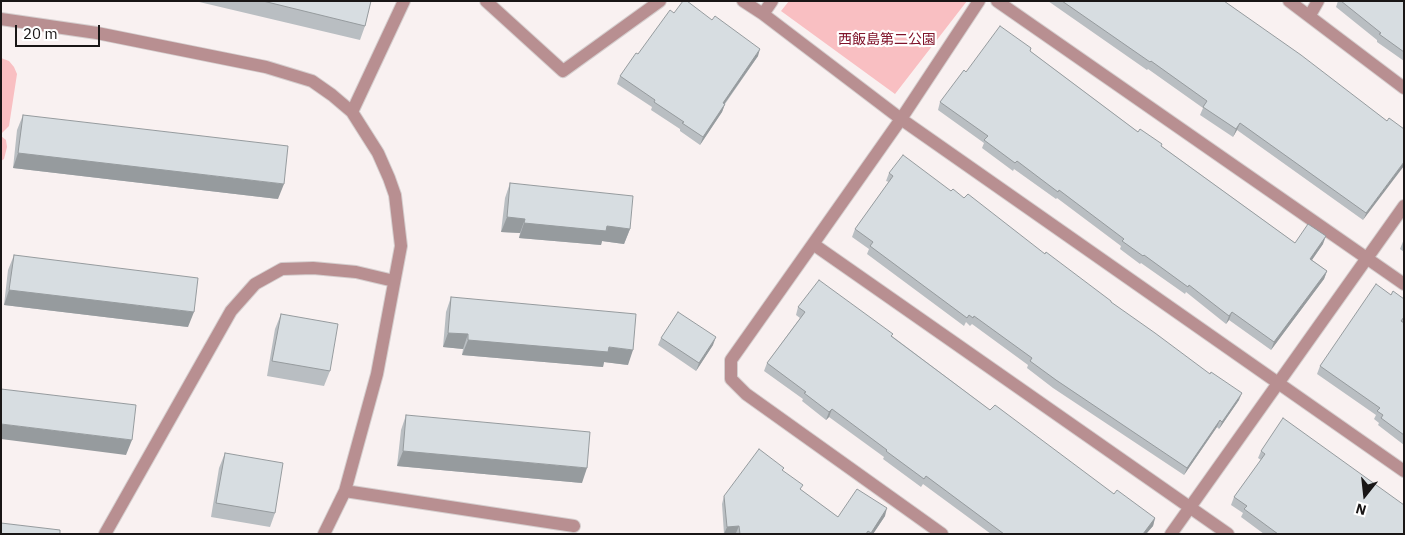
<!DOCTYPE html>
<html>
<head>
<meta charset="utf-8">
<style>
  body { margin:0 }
  #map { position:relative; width:1405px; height:535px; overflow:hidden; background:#f9f1f1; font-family:"IBM Plex Sans",sans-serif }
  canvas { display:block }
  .frame { position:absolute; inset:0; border:2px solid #191616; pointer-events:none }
  .north { position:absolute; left:1340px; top:470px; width:50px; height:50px; -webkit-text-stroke:4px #fff; paint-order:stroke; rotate:196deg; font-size:14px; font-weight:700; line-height:20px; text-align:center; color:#191616 }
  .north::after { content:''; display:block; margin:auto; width:18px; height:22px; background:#191616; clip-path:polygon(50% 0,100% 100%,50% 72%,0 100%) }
  .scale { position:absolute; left:15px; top:25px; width:85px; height:22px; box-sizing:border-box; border:2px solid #191616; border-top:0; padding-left:6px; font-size:15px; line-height:18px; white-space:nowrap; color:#191616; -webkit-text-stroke:4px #fff; paint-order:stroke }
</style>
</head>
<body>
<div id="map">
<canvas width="1405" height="535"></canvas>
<div class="frame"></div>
<div class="north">N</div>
<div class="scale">20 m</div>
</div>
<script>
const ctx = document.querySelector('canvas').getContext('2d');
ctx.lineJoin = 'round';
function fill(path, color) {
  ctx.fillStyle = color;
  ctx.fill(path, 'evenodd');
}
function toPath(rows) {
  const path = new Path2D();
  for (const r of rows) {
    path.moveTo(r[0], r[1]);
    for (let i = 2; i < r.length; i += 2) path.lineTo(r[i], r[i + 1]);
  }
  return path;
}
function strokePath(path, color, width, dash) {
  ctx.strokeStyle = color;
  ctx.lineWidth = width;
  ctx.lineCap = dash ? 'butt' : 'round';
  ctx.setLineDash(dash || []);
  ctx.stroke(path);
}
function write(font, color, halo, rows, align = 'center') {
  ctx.font = font + ' "IBM Plex Sans","Noto Sans JP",sans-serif';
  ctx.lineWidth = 4.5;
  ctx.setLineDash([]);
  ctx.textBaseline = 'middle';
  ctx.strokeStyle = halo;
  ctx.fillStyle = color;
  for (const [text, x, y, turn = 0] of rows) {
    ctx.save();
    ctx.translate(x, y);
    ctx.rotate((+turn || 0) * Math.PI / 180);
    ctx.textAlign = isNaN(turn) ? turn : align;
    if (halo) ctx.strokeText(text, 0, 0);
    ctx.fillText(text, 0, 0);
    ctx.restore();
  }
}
const green = toPath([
  [789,1,967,1,895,94,781,11],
  [1,58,9,61,14,67,17,74,9,126,1,134],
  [1,136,6,140,7,147,4,159,1,161]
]);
const minor = toPath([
  [486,1,563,71,660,1],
  [743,1,763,14,901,119,1404,471],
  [979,1,901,119,813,244,1228,534],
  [997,1,1404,284],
  [1289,1,1404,88],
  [763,14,772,1],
  [1310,15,1318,1],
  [1,19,97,33,266,67,312,81,332,95,352,112,378,153,389,178,395,195,401,246,377,374,345,491,324,534],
  [352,112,404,1],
  [813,244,731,360,731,379,746,394,942,534],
  [345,491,574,526],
  [105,534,231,311,255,284,282,269,313,268,356,272,394,281],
  [1171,534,1404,206]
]);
const wall = toPath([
  [195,1,371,1,365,26,360,40],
  [1048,1,1224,1,1387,121,1404,129,1363,220,1237,130,1233,137,1200,115,1203,108,1148,69,1147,70],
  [1338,1,1404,1,1404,61,1377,42,1377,40,1336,7],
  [674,13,758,56,725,104,722,112,700,145,680,131,680,129,651,110,652,107,617,84,620,76,638,54],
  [1031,48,1030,51,1138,132,1161,146,1295,243,1323,244,1312,260,1327,271,1324,279,1271,350,1229,320,1226,324,1186,292,1185,294,1141,263,1140,264,1120,249,1121,246,1057,198,1056,199,1014,169,1013,171,982,148,984,143,938,110,940,102,966,72],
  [23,115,278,199,13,168,17,130],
  [889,173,951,191,964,198,1045,254,1111,302,1239,400,1219,429,1217,427,1184,475,1053,388,1027,368,1028,365,972,324,970,326,966,322,964,326,867,254,869,249,852,237,855,229,889,182,886,181],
  [510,183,630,229,624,244,602,241,601,245,519,238,520,233,501,232,505,198],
  [1404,239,1404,252,1400,249],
  [14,255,188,327,4,305,8,270],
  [1391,295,1404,299,1404,321,1403,322,1404,323,1404,445,1378,425,1379,423,1374,419,1376,415,1317,374,1320,366],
  [451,297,628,365,604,362,603,367,462,355,463,349,443,347,446,312],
  [798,307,892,336,990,410,1114,494,1155,518,1153,526,1146,534,991,534,923,484,921,487,883,459,884,457,829,417,826,420,802,401,803,399,764,371,767,363,800,318,796,315],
  [281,314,330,371,324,386,267,376,275,329],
  [661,338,713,345,696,371,658,345],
  [406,415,582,483,397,466,401,430],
  [1261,451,1404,534,1264,534,1241,517,1243,513,1231,505,1234,497,1261,460,1258,458],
  [225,453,275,513,270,527,211,517,219,468],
  [783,471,801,490,838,517,885,516,873,534,724,534,722,504,724,496]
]);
const shadedWall = toPath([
  [760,49,758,56,720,110,723,103],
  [725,104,722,112,700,145,703,137],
  [1240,123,1237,130,1233,137,1236,129],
  [18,153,284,184,278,199,13,168],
  [1404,162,1404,166,1363,220,1366,213],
  [507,217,525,219,520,233,501,232],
  [524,223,607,226,630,229,624,244,602,241,601,245,519,238],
  [1326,236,1323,244,1307,267,1310,259],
  [1327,271,1324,279,1271,350,1274,342],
  [9,290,194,312,188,327,4,305],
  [1232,312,1229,320,1226,324,1229,316],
  [448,333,468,334,463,349,443,347],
  [716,337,713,345,696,371,699,363],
  [468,340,609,347,633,350,628,365,604,362,603,367,462,355],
  [1242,393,1239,400,1219,429,1222,422],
  [832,409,829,417,826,420,829,412],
  [1220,420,1217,427,1184,475,1187,468],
  [1,424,132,440,126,455,1,439],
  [403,451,587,468,582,483,397,466],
  [887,508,885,516,873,534,870,534],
  [1155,518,1153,526,1146,534,1143,534],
  [739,526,736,533,724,534,727,527]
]);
const building = toPath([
  [263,1,371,1,365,26,263,1],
  [683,1,687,1,712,20,715,16,760,49,723,103,725,104,703,137,682,123,684,122,654,102,655,100,620,76,636,53,638,54,670,10,674,13,683,1],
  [1062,1,1224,1,1301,55,1387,121,1389,118,1404,129,1404,162,1366,213,1240,123,1236,129,1203,107,1207,101,1151,61,1150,62,1062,1],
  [1341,1,1404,1,1404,52,1379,34,1381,33,1341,1],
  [1000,26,1031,48,1030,51,1138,132,1140,129,1162,144,1161,146,1295,243,1308,224,1326,236,1310,259,1327,271,1274,342,1232,312,1229,316,1189,285,1188,287,1144,255,1143,256,1122,241,1124,239,1059,190,1058,192,1017,161,1015,163,984,140,988,136,940,102,964,70,966,72,1000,26],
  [23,115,288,146,284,184,18,153,23,115],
  [903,155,951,191,953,189,964,198,968,194,1045,254,1046,252,1111,301,1111,302,1155,333,1210,374,1211,372,1242,393,1222,422,1220,420,1187,468,1056,380,1030,361,1032,358,974,316,973,318,969,315,967,318,870,246,873,242,855,229,893,176,889,173,903,155],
  [510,183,633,196,630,229,607,226,606,231,524,223,525,219,507,217,510,183],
  [14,255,198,278,194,312,9,290,14,255],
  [819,280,893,334,891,336,990,410,995,405,1114,494,1117,490,1155,518,1143,534,1004,534,926,476,924,479,886,451,887,450,832,409,829,412,804,393,806,392,767,363,805,312,798,307,819,280],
  [1376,284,1391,295,1393,291,1404,299,1404,317,1401,321,1404,323,1404,435,1381,418,1383,415,1377,411,1380,408,1320,366,1376,284],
  [451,297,636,314,633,350,609,347,608,352,468,340,468,334,448,333,451,297],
  [678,312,716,337,699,363,661,338,678,312],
  [281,314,338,324,330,371,272,361,281,314],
  [1,389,136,405,132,440,1,424,1,389],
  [406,415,590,432,587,468,403,451,406,415],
  [1283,418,1404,505,1404,534,1278,534,1244,509,1247,506,1234,497,1265,454,1261,451,1283,418],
  [759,449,784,468,782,470,803,485,800,489,838,517,857,489,887,508,871,533,868,531,866,534,740,534,739,526,727,527,724,496,759,449],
  [225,453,283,463,275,513,216,503,225,453],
  [1,523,60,530,60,534,1,534,1,523]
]);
const parkNames = [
  ["西飯島第二公園",887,40]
];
fill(green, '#f9bfc2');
strokePath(minor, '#d5cece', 14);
strokePath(minor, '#b88f91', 12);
fill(wall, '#b9bec2');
fill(shadedWall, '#969b9e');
fill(building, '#d7dde1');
strokePath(building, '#969b9e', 1);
write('14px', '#80142b', '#fff', parkNames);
</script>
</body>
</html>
